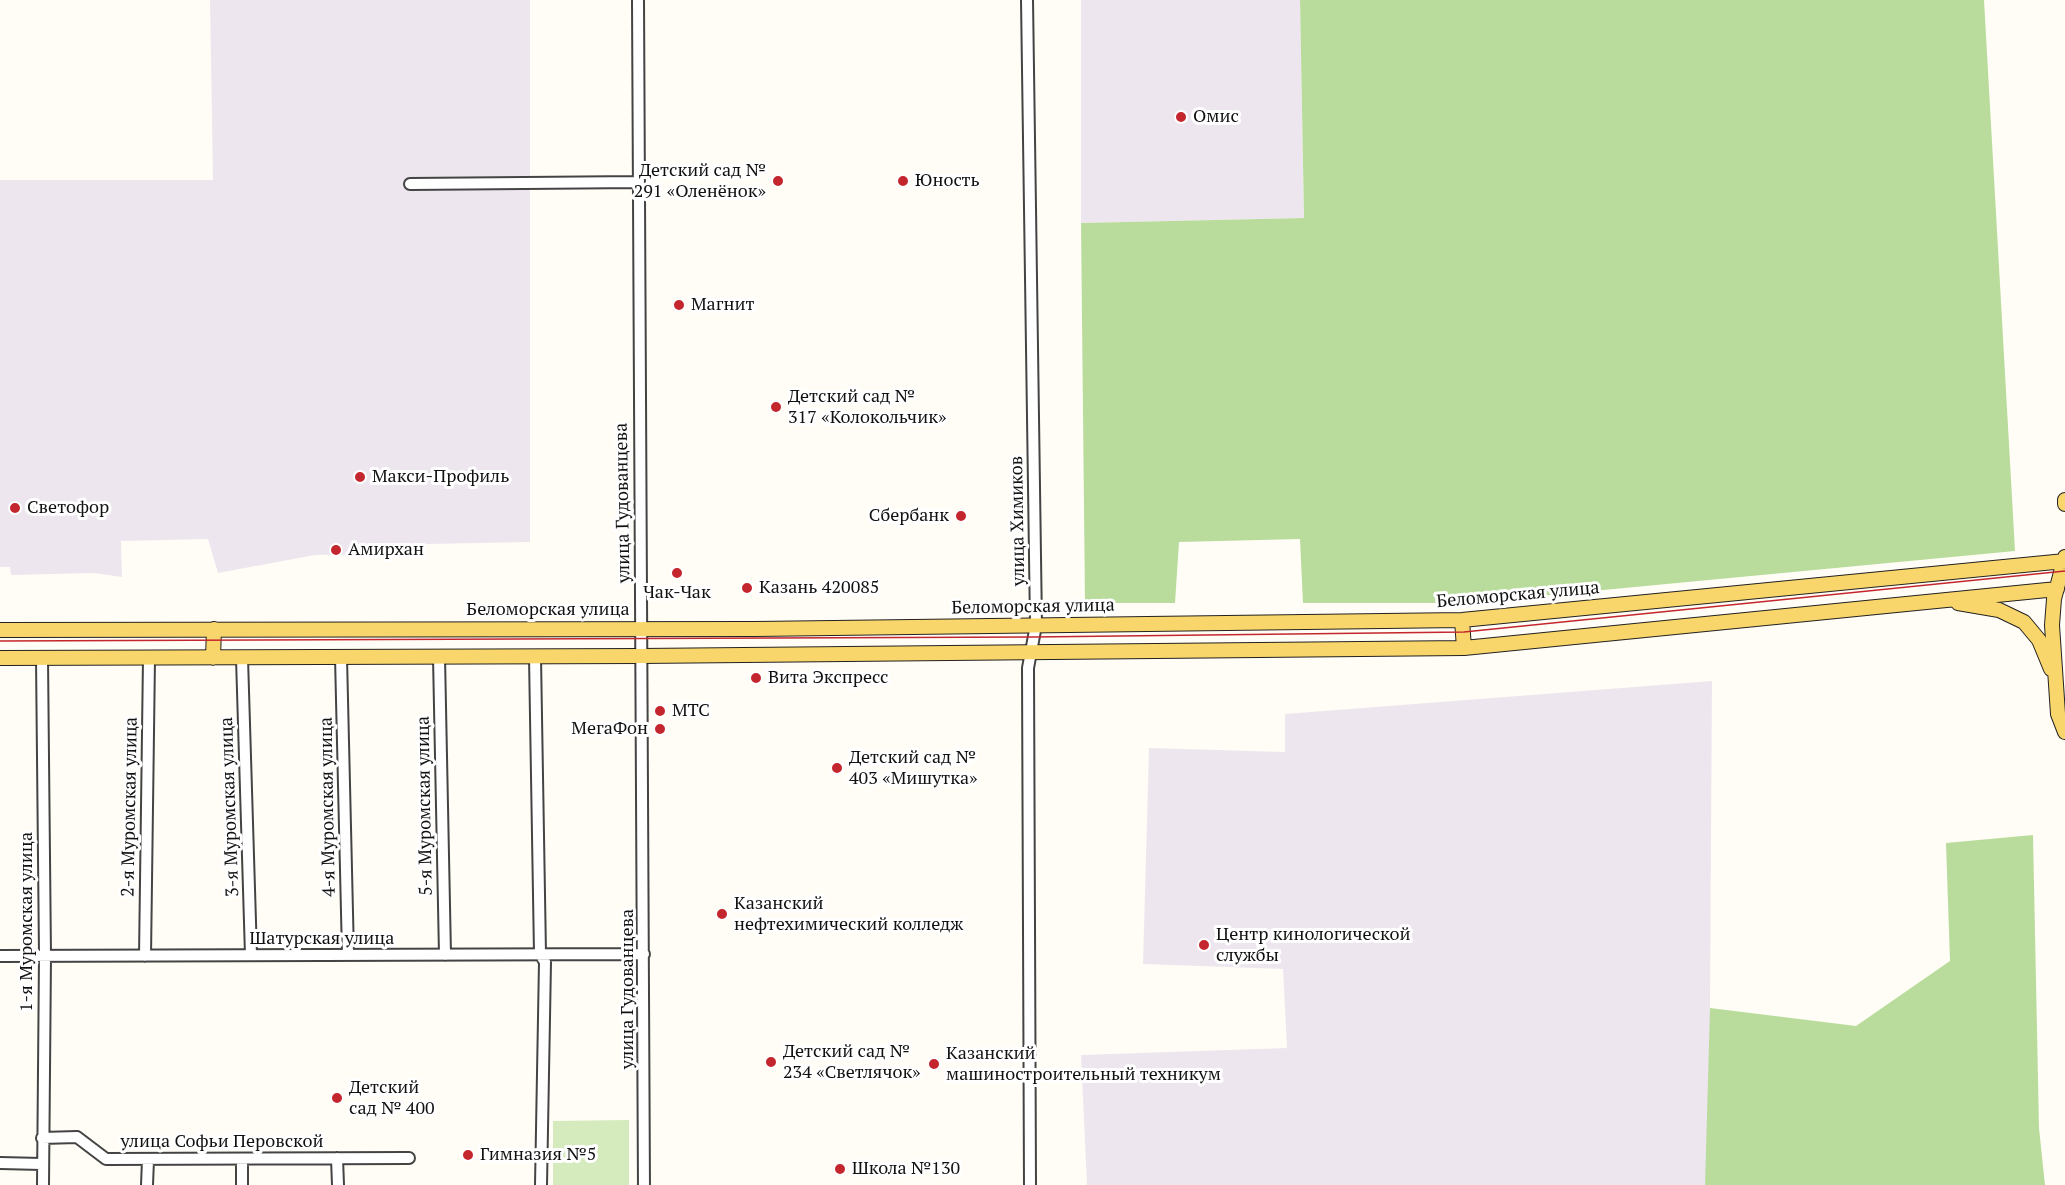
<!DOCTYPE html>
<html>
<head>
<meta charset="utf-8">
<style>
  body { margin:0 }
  canvas { display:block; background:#fffdf5 }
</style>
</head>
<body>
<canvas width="2065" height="1185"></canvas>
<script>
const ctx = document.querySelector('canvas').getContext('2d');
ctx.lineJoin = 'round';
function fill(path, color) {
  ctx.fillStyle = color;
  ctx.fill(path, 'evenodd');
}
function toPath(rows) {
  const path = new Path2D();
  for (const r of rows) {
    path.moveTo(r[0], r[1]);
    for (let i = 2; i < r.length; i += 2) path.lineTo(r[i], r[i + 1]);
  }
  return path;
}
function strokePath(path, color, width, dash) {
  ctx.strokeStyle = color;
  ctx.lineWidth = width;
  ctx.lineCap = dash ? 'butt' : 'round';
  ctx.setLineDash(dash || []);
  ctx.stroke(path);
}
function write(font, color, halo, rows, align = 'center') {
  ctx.font = font + ' "PT Serif",serif';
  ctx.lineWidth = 6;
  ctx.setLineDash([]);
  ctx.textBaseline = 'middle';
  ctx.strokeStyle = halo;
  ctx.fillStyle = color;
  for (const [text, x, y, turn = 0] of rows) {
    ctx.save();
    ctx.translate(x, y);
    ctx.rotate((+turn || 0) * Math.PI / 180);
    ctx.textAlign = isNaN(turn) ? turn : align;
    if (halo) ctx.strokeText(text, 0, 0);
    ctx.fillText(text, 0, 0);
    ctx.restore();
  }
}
const industrial = toPath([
  [210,0,530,0,530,542,426,544,422,553,315,555,218,573,208,539,121,541,122,577,94,573,11,575,10,567,0,567,0,180,213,180],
  [1081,0,1300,0,1304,218,1081,223],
  [1712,681,1710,1008,1713,1185,1087,1185,1081,1055,1287,1048,1283,969,1143,964,1149,748,1285,752,1285,714]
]);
const green = toPath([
  [629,1120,629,1185,553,1185,553,1121]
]);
const forest = toPath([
  [1300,0,1984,0,2015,551,1466,603,1303,603,1300,539,1179,542,1175,603,1085,603,1081,223,1304,218],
  [2033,835,2039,1128,2045,1185,1705,1185,1710,1008,1856,1026,1950,961,1946,843]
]);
const minor = toPath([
  [638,0,644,1185],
  [1027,0,1036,625,1028,668,1030,1185],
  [410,184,638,182],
  [341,657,348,955],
  [439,657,445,955],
  [535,657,540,954,545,962,541,1185],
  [42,658,45,956,43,1185],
  [242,658,251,955],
  [0,956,644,954],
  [145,956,149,658],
  [42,1138,77,1137,106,1159,409,1158],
  [337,1158,338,1185],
  [242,1159,242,1185],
  [0,1163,42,1164],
  [147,1185,148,1160]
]);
const major = toPath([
  [2065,500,2065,504],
  [2065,557,2054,599,2052,625,2058,714,2065,732],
  [1958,603,1999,610,2024,622,2039,640,2051,669],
  [1462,620,1464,648],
  [0,630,755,629,1462,620,2065,561],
  [0,658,641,656,1464,648,2057,589],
  [213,658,214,629]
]);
const tram = toPath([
  [0,641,1033,637,1464,632,2065,571]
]);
const markers = [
  [1181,117,6,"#c4262e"],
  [778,181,6,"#c4262e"],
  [903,181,6,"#c4262e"],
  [679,305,6,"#c4262e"],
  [776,407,6,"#c4262e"],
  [360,477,6,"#c4262e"],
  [15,508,6,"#c4262e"],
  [961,516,6,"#c4262e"],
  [336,550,6,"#c4262e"],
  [677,573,6,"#c4262e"],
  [747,588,6,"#c4262e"],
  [756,678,6,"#c4262e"],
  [660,711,6,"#c4262e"],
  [660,729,6,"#c4262e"],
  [837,768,6,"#c4262e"],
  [722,914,6,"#c4262e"],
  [1204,945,6,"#c4262e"],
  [771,1062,6,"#c4262e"],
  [934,1064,6,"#c4262e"],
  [337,1098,6,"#c4262e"],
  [468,1155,6,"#c4262e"],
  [840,1169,6,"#c4262e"]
];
const poiNames = [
  ["Омис",1193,117],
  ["Детский сад №",766,171,"right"],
  ["291 «Оленёнок»",766,192,"right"],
  ["Юность",915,181],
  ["Магнит",691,305],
  ["Детский сад №",788,397],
  ["317 «Колокольчик»",788,418],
  ["Макси-Профиль",372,477],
  ["Светофор",27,508],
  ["Сбербанк",949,516,"right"],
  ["Амирхан",348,550],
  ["Казань 420085",759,588],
  ["Чак-Чак",677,593,"center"],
  ["Вита Экспресс",768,678],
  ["МТС",672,711],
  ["МегаФон",648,729,"right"],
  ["Детский сад №",849,758],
  ["403 «Мишутка»",849,779],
  ["Казанский",734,904],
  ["нефтехимический колледж",734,925],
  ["Центр кинологической",1216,935],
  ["службы",1216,956],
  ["Детский сад №",783,1052],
  ["234 «Светлячок»",783,1073],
  ["Казанский",946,1054],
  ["машиностроительный техникум",946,1075],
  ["Детский",349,1088],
  ["сад № 400",349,1109],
  ["Гимназия №5",480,1155],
  ["Школа №130",852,1169]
];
const streetNames = [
  ["улица Гудованцева",623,503,-91],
  ["улица Химиков",1018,521,-91],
  ["Беломорская улица",1518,595,-5],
  ["Беломорская улица",1033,607,-1],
  ["Беломорская улица",548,610],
  ["5-я Муромская улица",425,806,-91],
  ["2-я Муромская улица",130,807,-89],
  ["3-я Муромская улица",230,807,-92],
  ["4-я Муромская улица",328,807,-91],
  ["1-я Муромская улица",27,922,-90],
  ["Шатурская улица",322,939],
  ["улица Гудованцева",628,989,-90],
  ["улица Софьи Перовской",222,1142]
];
fill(industrial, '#eee6ef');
fill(green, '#d5ebbd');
fill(forest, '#b9dc9c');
strokePath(minor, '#444', 14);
strokePath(major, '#222', 16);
strokePath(minor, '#fff', 10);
strokePath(major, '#f9d66b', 14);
strokePath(tram, '#c4262e', 1.5);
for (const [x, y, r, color] of markers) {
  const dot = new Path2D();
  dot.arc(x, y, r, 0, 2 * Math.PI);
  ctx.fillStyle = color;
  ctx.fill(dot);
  strokePath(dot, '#fff', 2);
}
write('18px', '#111', '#fff', poiNames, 'left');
write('18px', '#111', '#fff', streetNames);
</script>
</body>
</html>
